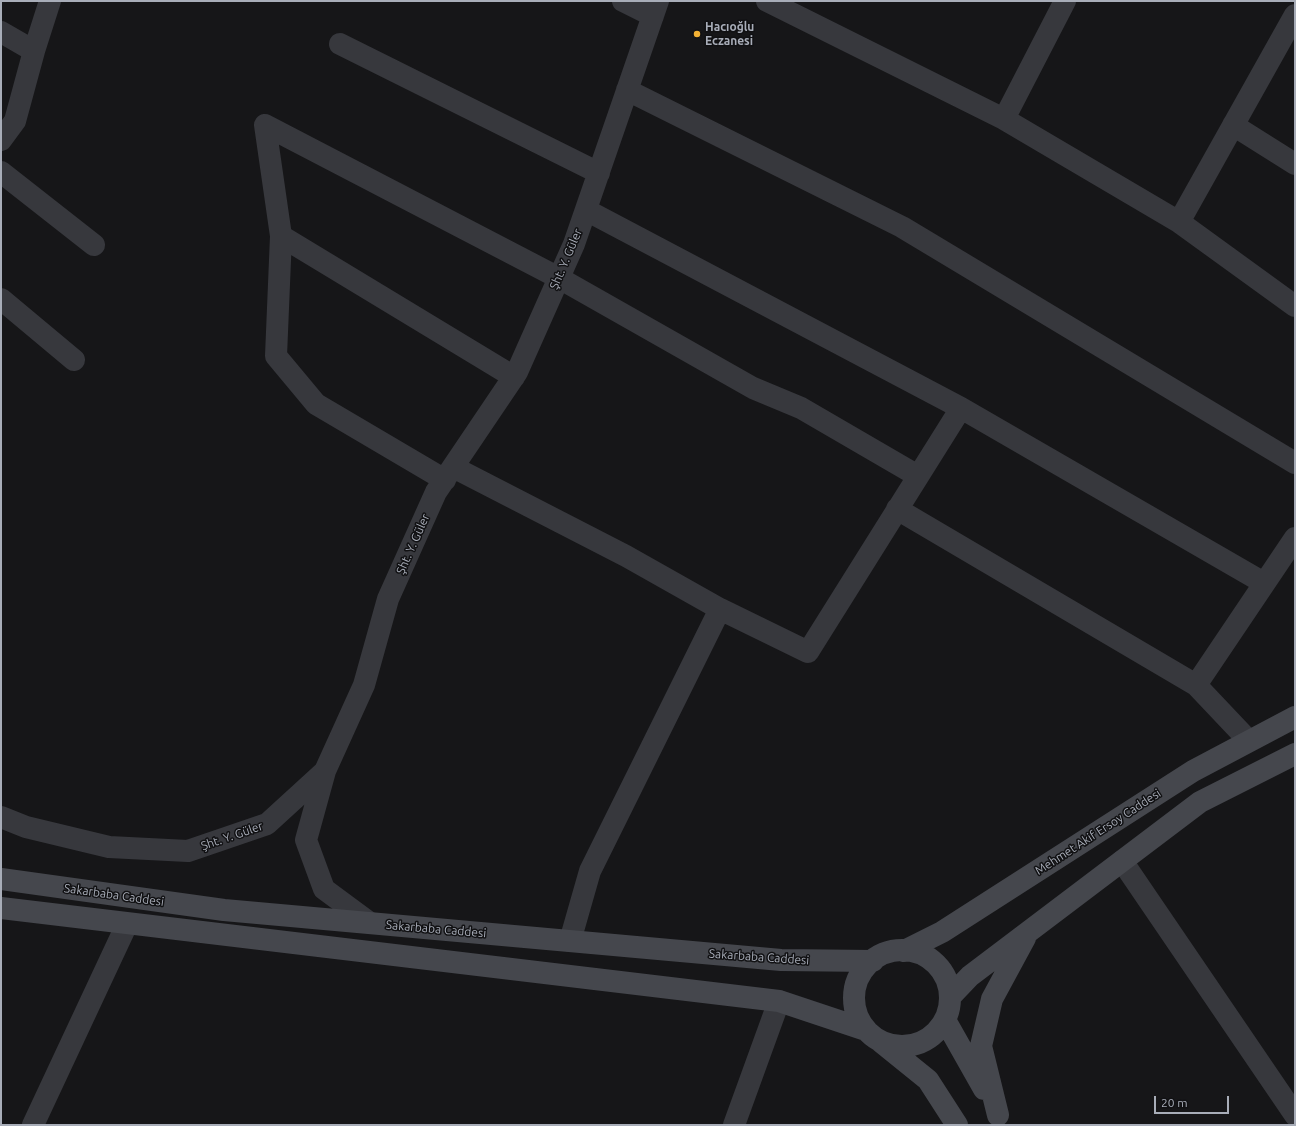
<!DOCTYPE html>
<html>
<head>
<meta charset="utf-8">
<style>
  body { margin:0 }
  #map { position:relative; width:1296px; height:1126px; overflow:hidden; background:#161618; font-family:Ubuntu,sans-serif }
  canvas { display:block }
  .frame { position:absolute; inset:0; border:2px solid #a8adb8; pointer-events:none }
  .scale { position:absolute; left:1154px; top:1096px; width:75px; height:18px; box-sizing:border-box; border:2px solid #a8adb8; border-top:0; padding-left:5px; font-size:12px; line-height:14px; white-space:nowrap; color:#a8adb8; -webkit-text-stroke:3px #111113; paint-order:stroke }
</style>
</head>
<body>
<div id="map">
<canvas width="1296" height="1126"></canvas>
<div class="frame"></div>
<div class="scale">20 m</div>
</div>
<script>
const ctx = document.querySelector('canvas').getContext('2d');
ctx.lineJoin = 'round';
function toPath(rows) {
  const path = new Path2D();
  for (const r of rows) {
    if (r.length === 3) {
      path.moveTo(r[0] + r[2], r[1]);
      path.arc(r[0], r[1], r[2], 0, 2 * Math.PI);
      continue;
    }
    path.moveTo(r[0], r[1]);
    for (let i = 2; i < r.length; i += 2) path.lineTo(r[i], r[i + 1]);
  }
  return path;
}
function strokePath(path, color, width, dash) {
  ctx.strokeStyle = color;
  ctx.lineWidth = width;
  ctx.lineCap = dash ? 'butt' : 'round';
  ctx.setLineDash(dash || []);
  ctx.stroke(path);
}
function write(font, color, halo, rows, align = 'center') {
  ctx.font = font + ' Ubuntu,sans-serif';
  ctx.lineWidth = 3;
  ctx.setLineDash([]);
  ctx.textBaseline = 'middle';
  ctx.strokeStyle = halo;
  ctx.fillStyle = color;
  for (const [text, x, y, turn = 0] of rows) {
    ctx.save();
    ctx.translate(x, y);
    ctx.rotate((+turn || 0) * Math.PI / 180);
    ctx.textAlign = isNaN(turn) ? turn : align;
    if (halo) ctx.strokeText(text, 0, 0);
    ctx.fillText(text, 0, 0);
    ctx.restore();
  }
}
const street = toPath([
  [623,1,653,16],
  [767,1,1004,119,1179,222,1295,306],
  [1,32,34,51,15,121,1,140],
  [340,44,599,173],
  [34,51,50,1],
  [627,90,902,227,1295,463],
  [1004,119,1065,1],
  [1233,125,1295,164],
  [1,172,94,245],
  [586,210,961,408,1264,583],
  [1179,222,1295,15],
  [281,236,514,377],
  [1,299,74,360],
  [453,467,626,556,720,609,808,652,961,408],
  [445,480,316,404,276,356,281,236,265,125,559,278,753,388,801,408,918,476],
  [897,509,1196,685,1249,741],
  [1196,685,1295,538],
  [325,771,306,840,324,889,370,923],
  [1,817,26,827,109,847,188,851,267,824,325,771,364,685,388,599,436,492,517,372,574,244,658,1],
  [1122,861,1295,1115],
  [570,941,590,871,720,609],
  [33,1125,127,924],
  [734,1125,779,1001]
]);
const secondary = toPath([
  [1,879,224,910,781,960,873,961],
  [1,908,779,1001,866,1030],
  [902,998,48],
  [904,951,942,932,1193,771,1295,717],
  [950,997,970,976,1200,802,1295,754],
  [945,1020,984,1089],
  [881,1042,928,1080,957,1125],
  [998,1115,981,1046,992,999,1025,938]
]);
const markers = [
  [697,34,4,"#f2b134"]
];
const poiNames = [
  ["Hacıoğlu",705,27],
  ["Eczanesi",705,41]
];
const streetNames = [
  ["Şht. Y. Güler",566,259,-67],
  ["Şht. Y. Güler",413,544,-66],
  ["Mehmet Akif Ersoy Caddesi",1098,832,-33],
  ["Şht. Y. Güler",232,836,-19],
  ["Sakarbaba Caddesi",114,895,8],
  ["Sakarbaba Caddesi",436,929,5],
  ["Sakarbaba Caddesi",759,957,4]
];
strokePath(street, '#37383d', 22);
strokePath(secondary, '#45474d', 22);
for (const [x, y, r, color] of markers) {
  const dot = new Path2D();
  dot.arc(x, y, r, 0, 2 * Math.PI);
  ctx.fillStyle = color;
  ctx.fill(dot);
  strokePath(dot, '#111113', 1.5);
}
write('bold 12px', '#a8adb8', '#111113', poiNames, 'left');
write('12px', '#a8adb8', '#111113', streetNames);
</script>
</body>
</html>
